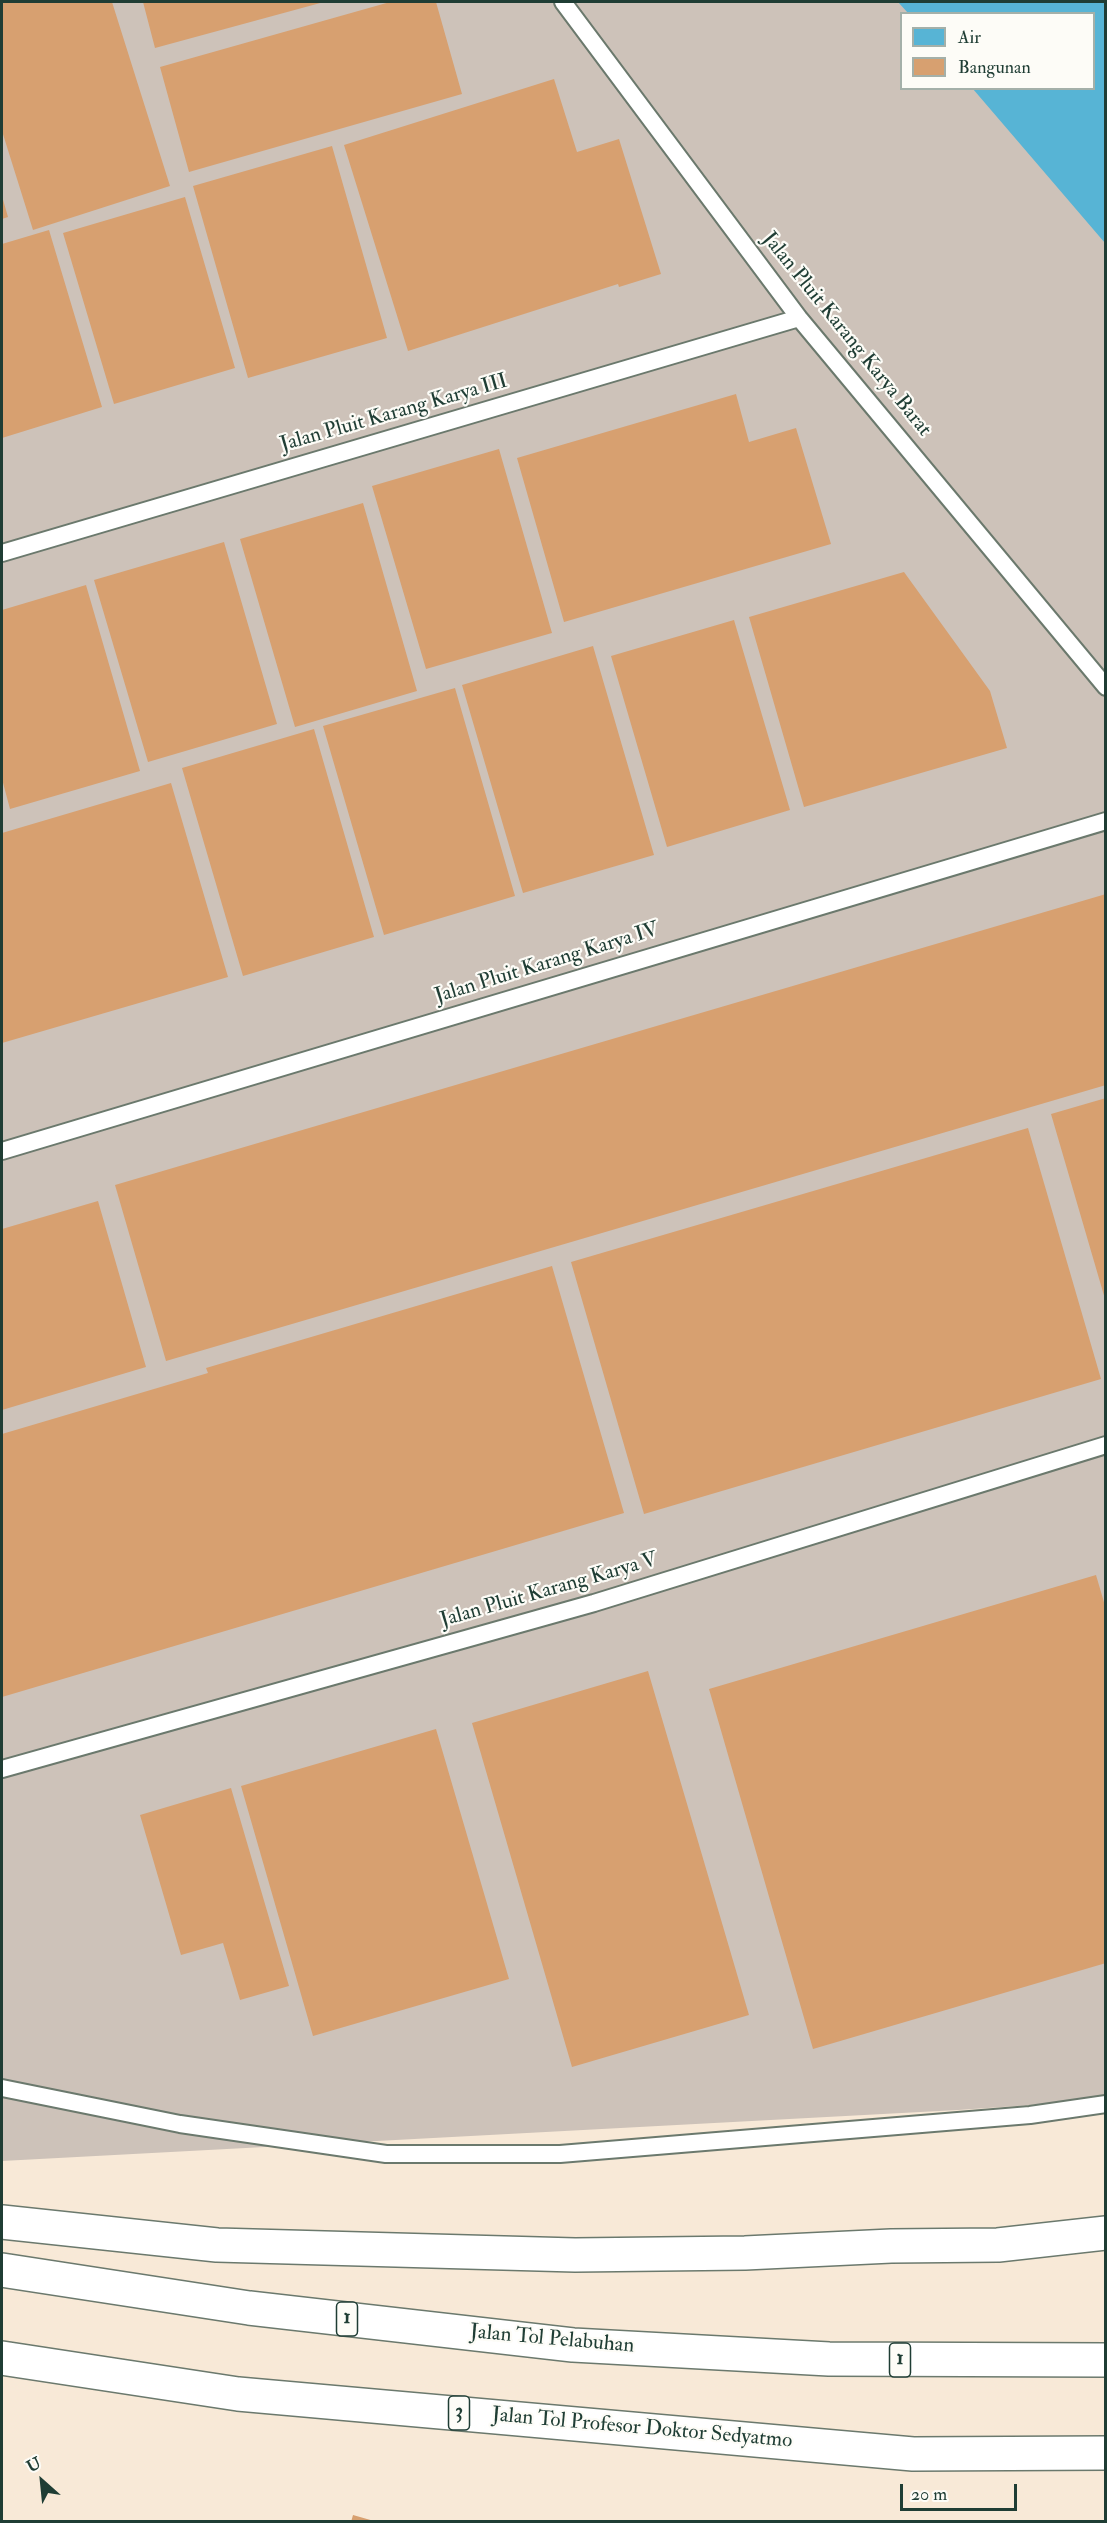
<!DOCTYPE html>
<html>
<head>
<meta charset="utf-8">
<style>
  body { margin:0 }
  #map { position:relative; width:1107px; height:2523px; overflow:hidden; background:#f8e9d7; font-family:"IM FELL Double Pica",serif }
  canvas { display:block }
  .frame { position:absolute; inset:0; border:3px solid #1f3d34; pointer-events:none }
  .legend { position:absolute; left:900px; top:12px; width:195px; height:78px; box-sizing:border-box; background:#fdfcf7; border:2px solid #a4b0a9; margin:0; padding:8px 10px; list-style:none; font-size:18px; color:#1f3d34 }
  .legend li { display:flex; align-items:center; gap:12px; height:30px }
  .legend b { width:30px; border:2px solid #a4b0a9 }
  .north { position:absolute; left:12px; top:2451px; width:60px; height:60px; -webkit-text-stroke:4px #fdfcf7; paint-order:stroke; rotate:333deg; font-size:16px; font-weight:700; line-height:24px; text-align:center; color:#1f3d34 }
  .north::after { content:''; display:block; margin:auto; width:21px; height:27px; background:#1f3d34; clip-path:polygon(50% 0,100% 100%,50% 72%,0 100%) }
  .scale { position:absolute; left:900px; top:2484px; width:117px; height:27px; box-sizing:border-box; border:3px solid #1f3d34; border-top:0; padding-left:8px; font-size:18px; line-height:21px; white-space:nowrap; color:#1f3d34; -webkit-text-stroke:4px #fdfcf7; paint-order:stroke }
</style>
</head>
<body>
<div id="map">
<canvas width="1107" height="2523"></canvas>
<div class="frame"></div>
<ul class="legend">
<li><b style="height:16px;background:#57b4d5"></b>Air</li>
<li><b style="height:16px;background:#d7a070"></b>Bangunan</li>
</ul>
<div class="north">U</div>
<div class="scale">20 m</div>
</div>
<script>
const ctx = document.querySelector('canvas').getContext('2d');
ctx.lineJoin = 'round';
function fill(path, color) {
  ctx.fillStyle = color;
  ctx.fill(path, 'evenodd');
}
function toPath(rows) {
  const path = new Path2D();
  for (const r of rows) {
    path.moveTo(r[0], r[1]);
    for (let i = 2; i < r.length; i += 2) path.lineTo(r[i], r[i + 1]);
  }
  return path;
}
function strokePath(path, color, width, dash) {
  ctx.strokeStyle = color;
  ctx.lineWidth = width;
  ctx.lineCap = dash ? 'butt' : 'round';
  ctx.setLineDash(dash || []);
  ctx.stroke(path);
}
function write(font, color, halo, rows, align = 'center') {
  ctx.font = font + ' "IM FELL Double Pica",serif';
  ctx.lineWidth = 4.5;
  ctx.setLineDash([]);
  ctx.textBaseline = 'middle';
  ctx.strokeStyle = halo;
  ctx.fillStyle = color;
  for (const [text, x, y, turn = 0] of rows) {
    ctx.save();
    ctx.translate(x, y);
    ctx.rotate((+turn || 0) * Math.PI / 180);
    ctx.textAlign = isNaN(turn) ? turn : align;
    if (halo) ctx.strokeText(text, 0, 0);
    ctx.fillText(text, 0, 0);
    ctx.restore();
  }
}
const industrial = toPath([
  [2,2,1105,2,1105,2100,958,2110,2,2161],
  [902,14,1094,14,1094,88,902,88]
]);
const water = toPath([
  [898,2,1105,2,1105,243,973,89,1094,88,1094,14,908,13]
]);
const building = toPath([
  [2,2,112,2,170,186,33,230,2,131],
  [143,2,324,2,155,48],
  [390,2,436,2,462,94,189,172,160,67],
  [554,79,577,152,619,139,661,274,619,287,618,284,408,351,344,145],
  [332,146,387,338,248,378,193,186],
  [2,196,8,217,2,219],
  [185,197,235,368,114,404,63,233],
  [49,230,102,407,2,438,2,244],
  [736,394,749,442,796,428,831,544,564,622,517,458],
  [499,449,552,633,426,669,372,486],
  [363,503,417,691,295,727,240,539],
  [224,542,277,724,148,762,94,580],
  [904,572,990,691,1007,748,804,807,749,617],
  [86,585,140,771,10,809,2,779,2,610],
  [734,620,790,810,667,847,611,656],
  [593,646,654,855,523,893,462,685],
  [455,688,515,896,384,935,323,726],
  [314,729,374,937,243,976,182,768],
  [171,783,228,977,2,1043,2,833],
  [1106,894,1106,1085,166,1361,115,1185],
  [1106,1098,1106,1299,1105,1299,1051,1114],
  [1028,1128,1101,1379,644,1514,571,1262],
  [98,1201,146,1367,2,1410,2,1229],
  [552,1266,624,1513,2,1697,2,1434,208,1373,206,1368],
  [1096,1575,1106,1609,1106,1963,813,2049,709,1689],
  [648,1671,749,2015,572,2067,472,1723],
  [436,1729,509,1979,313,2036,241,1786],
  [231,1788,289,1986,240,2000,223,1943,181,1955,140,1815],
  [353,2515,374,2521,374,2522,351,2522]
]);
const service = toPath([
  [563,2,799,318,1106,687],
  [2,553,799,318],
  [2,1151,1106,821],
  [2,1769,594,1603,1106,1445],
  [2,2088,180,2124,386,2154,560,2154,1030,2115,1106,2104]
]);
const motorway = toPath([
  [2,2222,217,2245,575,2255,745,2253,891,2246,998,2245,1106,2233],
  [2,2270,249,2308,573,2345,829,2359,1106,2360],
  [2,2358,238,2394,913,2454,1106,2453]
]);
const shields = [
  [347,2319,21],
  [900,2360,21],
  [459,2413,21]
];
const shieldNames = [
  ["1",347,2319],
  ["1",900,2360],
  ["3",459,2413]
];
const streetNames = [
  ["Jalan Pluit Karang Karya Barat",846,335,51],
  ["Jalan Pluit Karang Karya III",394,414,-16],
  ["Jalan Pluit Karang Karya IV",547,964,-17],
  ["Jalan Pluit Karang Karya V",549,1591,-16],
  ["Jalan Tol Pelabuhan",552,2340,5],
  ["Jalan Tol Profesor Doktor Sedyatmo",642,2429,5]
];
fill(industrial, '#cdc2b9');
fill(water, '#57b4d5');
fill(building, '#d7a070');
strokePath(service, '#6b796d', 20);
strokePath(motorway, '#6b796d', 36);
strokePath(service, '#fff', 16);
strokePath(motorway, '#fff', 33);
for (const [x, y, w] of shields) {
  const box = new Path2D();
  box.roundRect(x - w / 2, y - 17, w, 34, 4.5);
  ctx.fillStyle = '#fdfcf7';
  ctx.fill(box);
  strokePath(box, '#1f3d34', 1.5);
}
write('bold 20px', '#1f3d34', null, shieldNames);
write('21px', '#1f3d34', '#fdfcf7', streetNames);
</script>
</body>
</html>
